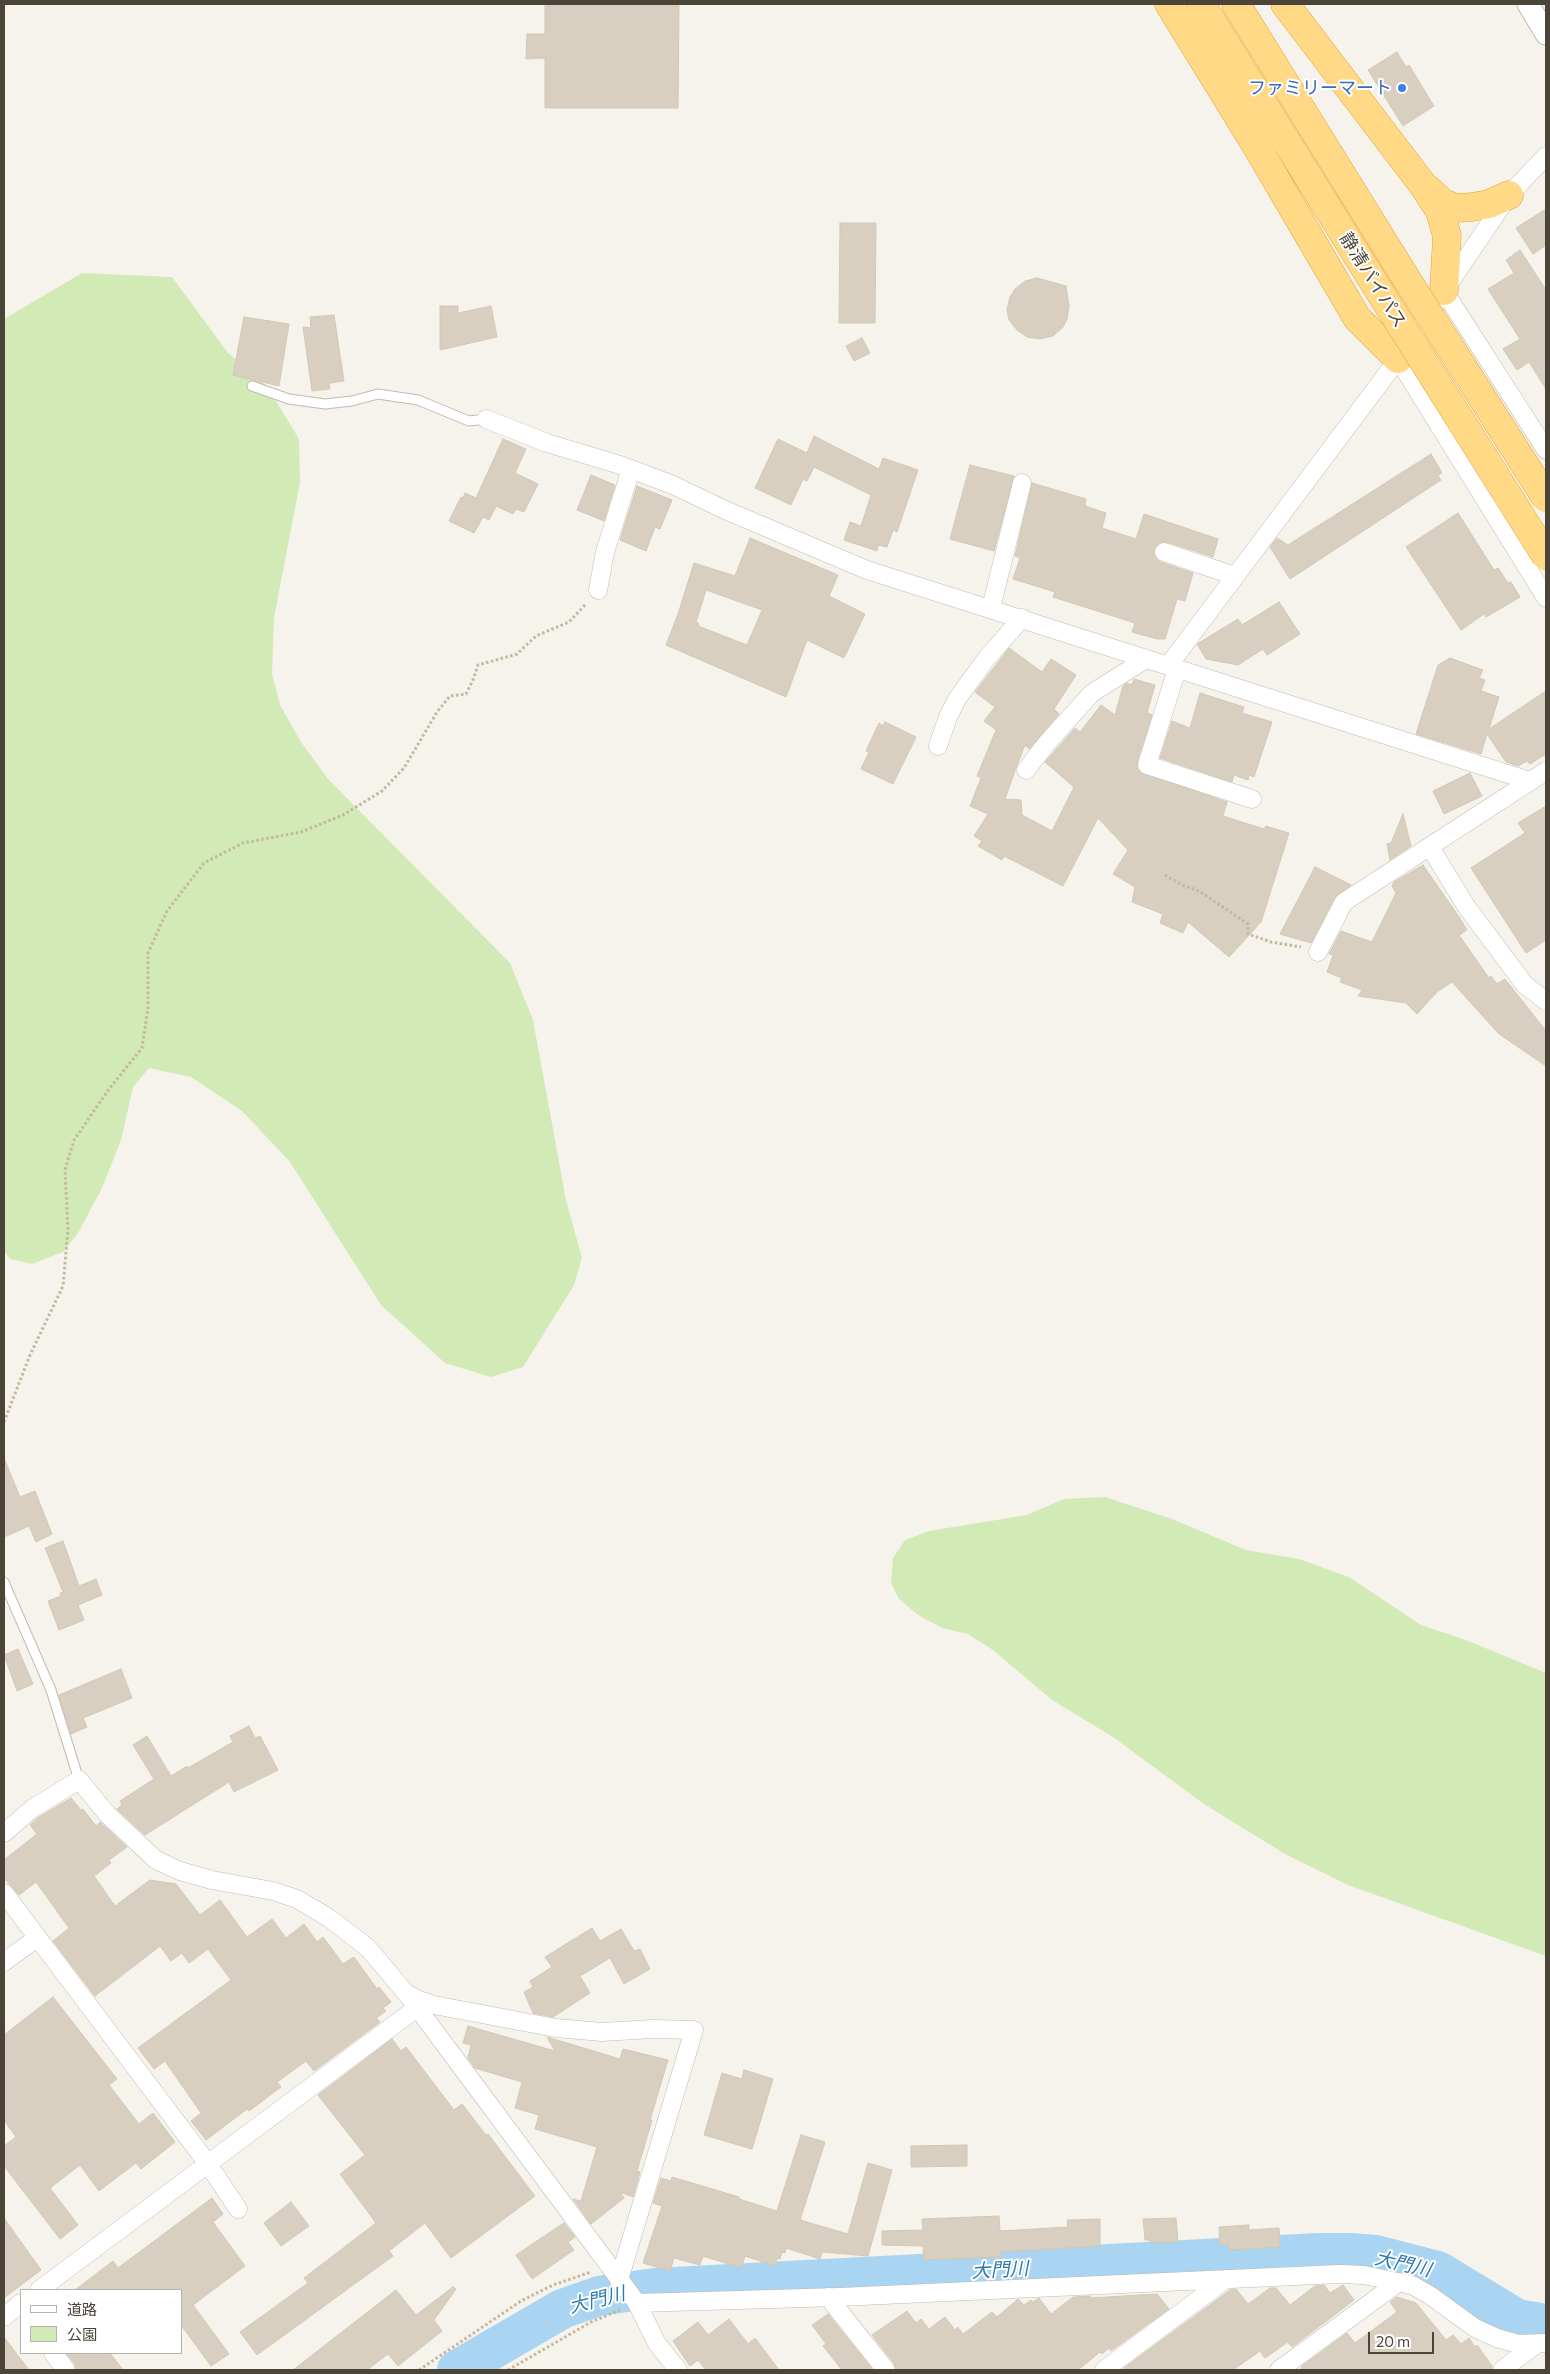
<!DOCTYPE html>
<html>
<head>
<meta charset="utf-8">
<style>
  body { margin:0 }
  #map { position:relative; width:1550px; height:2374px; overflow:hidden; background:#f6f3ec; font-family:Commissioner,"Noto Sans JP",sans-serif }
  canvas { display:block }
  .frame { position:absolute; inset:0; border:5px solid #4b4439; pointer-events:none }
  .legend { position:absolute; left:20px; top:2289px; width:162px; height:65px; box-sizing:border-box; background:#fff; border:1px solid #b7b4b0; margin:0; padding:6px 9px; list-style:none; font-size:15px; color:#4b4439 }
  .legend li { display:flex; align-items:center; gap:10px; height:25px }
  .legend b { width:25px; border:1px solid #b7b4b0 }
  .scale { position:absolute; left:1368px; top:2332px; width:66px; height:22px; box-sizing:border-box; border:2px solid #4b4439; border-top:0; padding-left:6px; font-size:15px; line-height:18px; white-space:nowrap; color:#4b4439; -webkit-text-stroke:4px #fff; paint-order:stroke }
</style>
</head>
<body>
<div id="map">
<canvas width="1550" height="2374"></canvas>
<div class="frame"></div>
<ul class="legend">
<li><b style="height:6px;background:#fff"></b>道路</li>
<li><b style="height:14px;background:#d2eab5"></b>公園</li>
</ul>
<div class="scale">20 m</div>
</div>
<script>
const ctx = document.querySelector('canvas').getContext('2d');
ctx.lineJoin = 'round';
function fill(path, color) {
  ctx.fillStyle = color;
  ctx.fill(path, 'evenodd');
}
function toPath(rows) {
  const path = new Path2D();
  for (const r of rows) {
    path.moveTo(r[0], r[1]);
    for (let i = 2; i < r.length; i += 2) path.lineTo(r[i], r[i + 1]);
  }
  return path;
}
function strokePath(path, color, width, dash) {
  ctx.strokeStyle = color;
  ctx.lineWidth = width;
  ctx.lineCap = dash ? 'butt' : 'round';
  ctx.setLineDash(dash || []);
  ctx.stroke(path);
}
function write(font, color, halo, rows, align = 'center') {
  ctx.font = font + ' Commissioner,"Noto Sans JP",sans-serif';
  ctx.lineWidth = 4;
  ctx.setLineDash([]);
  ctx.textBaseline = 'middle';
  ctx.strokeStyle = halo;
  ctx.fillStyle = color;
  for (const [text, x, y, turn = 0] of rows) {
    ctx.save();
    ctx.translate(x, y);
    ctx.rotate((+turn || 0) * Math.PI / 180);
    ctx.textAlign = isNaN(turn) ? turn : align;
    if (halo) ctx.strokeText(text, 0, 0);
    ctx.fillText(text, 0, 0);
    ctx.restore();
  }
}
const green = toPath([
  [82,273,172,277,228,353,267,386,299,439,300,482,274,618,272,674,280,705,301,742,328,779,510,963,533,1020,566,1200,582,1258,574,1285,523,1367,491,1377,445,1363,381,1305,290,1162,242,1111,191,1077,149,1068,133,1087,121,1140,102,1188,78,1233,63,1252,32,1264,10,1259,4,1251,4,319],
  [1105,1497,1172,1519,1246,1550,1299,1559,1349,1577,1421,1625,1466,1640,1546,1673,1546,1956,1348,1885,1285,1854,1204,1804,1113,1737,1052,1700,993,1650,968,1634,942,1628,918,1615,899,1599,891,1583,893,1558,905,1540,929,1531,1027,1515,1064,1499]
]);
const river = toPath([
  [457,2370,562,2309,599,2296,655,2288,1318,2253,1350,2253,1376,2255,1438,2271,1517,2319,1546,2324]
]);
const building = toPath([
  [545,4,679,4,678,108,545,108,545,58,526,59,527,34,545,34,545,4],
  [1397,52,1406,67,1409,65,1434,106,1403,126,1368,70,1397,52],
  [1546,209,1546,245,1533,254,1516,228,1546,209],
  [840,223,876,223,875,323,839,323,840,223],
  [1520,250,1546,290,1546,389,1529,362,1517,370,1503,349,1520,339,1488,289,1514,273,1506,260,1520,250],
  [1037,278,1066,286,1069,306,1067,319,1063,327,1053,336,1040,339,1027,337,1017,330,1009,320,1007,310,1010,297,1015,289,1025,281,1037,278],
  [440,306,458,306,458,313,491,306,497,337,440,350,440,306],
  [334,315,344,381,329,383,330,389,312,391,303,327,311,328,310,317,334,315],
  [244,317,289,324,279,386,233,375,244,317],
  [862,338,870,353,854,361,846,346,862,338],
  [814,436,879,469,883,458,918,470,897,532,893,530,887,547,878,545,877,551,844,540,850,522,861,526,871,495,814,467,807,481,803,479,791,505,755,488,778,439,807,453,814,436],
  [503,439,526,449,515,473,538,484,524,512,516,509,513,514,496,506,489,520,483,517,474,533,449,521,461,497,463,498,465,493,476,498,503,439],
  [1431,454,1442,473,1438,475,1441,480,1290,579,1270,547,1277,538,1288,545,1431,454],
  [970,465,1014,476,994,551,950,539,970,465],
  [591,475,615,485,604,521,577,510,591,475],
  [1032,483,1086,499,1085,506,1106,513,1102,528,1136,539,1144,514,1218,539,1213,557,1167,542,1161,542,1154,548,1154,555,1160,562,1193,573,1185,601,1177,599,1165,639,1157,639,1132,632,1135,623,1053,597,1055,592,1013,579,1020,558,1015,556,1032,483],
  [637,486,672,500,660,529,655,527,646,551,620,540,637,486],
  [1458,513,1494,570,1498,568,1508,583,1511,582,1520,597,1486,617,1484,614,1461,630,1406,547,1458,513],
  [750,538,838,575,829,596,865,614,844,658,807,640,786,697,666,645,678,614,694,563,735,576,750,538],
  [706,590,762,610,747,645,698,626,699,624,696,622,706,590],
  [1279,602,1300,634,1267,655,1263,649,1238,665,1206,659,1197,644,1238,619,1242,625,1279,602],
  [1009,648,1042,672,1051,659,1076,675,1054,709,1059,714,1029,749,1025,745,1016,768,1005,799,1021,800,1022,815,1052,831,1074,787,1045,762,1075,728,1080,732,1101,705,1115,715,1123,686,1127,683,1132,685,1134,679,1155,685,1147,713,1152,715,1137,762,1140,772,1227,802,1223,816,1264,829,1266,826,1289,833,1261,922,1229,957,1188,922,1183,933,1160,923,1163,914,1132,902,1135,887,1113,874,1128,850,1098,818,1063,886,1004,856,1002,860,978,846,982,841,974,836,988,814,970,806,981,778,977,776,996,730,984,721,995,707,975,692,1009,648],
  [1450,658,1483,670,1479,678,1485,680,1481,691,1499,697,1489,729,1546,691,1546,754,1530,764,1527,761,1518,766,1506,762,1487,734,1481,754,1416,734,1438,665,1450,658],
  [1200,693,1244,707,1242,713,1272,722,1254,777,1249,775,1248,780,1234,775,1232,782,1160,758,1172,721,1190,728,1200,693],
  [885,722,916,737,893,784,861,769,869,752,866,751,879,723,883,726,885,722],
  [1470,773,1482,796,1444,814,1433,791,1470,773],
  [1546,806,1546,940,1526,953,1471,868,1525,833,1518,823,1546,806],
  [1403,814,1411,846,1390,860,1387,844,1391,843,1403,814],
  [1423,865,1459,917,1467,930,1459,935,1489,978,1491,976,1497,984,1505,979,1546,1031,1546,1066,1499,1034,1452,982,1437,992,1417,1014,1406,1003,1358,996,1362,990,1340,982,1342,978,1327,972,1333,955,1329,954,1341,931,1372,942,1396,893,1392,886,1394,882,1423,865],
  [1315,867,1351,885,1335,897,1311,943,1280,934,1315,867],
  [4,1458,20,1497,35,1491,52,1534,36,1542,29,1526,4,1537,4,1458],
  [63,1541,79,1586,96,1579,102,1595,78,1605,84,1620,59,1630,48,1601,61,1596,60,1593,63,1592,45,1548,63,1541],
  [18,1649,33,1684,17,1691,4,1655,18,1649],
  [121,1669,132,1698,83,1718,87,1727,71,1734,59,1695,121,1669],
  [249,1726,255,1738,260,1736,278,1770,234,1792,229,1782,145,1835,117,1809,122,1805,120,1801,154,1779,133,1745,147,1736,171,1776,187,1766,188,1768,233,1742,230,1736,249,1726],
  [71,1798,81,1810,83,1809,96,1826,100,1822,127,1847,109,1860,111,1863,94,1876,115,1906,150,1880,176,1884,200,1915,220,1900,247,1937,272,1919,286,1938,304,1924,317,1942,323,1937,343,1964,354,1957,377,1989,379,1987,391,2002,383,2008,386,2011,376,2018,380,2022,314,2071,306,2061,277,2082,281,2087,249,2111,247,2109,206,2140,191,2121,201,2113,165,2061,154,2069,138,2048,231,1980,208,1949,189,1963,182,1953,171,1961,160,1946,95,1996,53,1941,69,1928,36,1882,19,1895,4,1878,4,1860,37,1834,30,1825,39,1817,71,1798],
  [592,1928,600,1941,621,1929,634,1951,640,1949,650,1969,624,1984,610,1958,580,1976,590,1993,553,2017,533,2013,524,1992,533,1987,530,1981,552,1967,545,1957,592,1928],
  [53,1997,117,2079,109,2085,139,2124,153,2113,175,2142,141,2169,136,2163,99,2191,80,2165,50,2188,78,2225,60,2239,4,2166,4,2146,16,2137,4,2120,4,2035,53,1997],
  [468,2026,555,2051,547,2037,620,2059,623,2049,668,2060,650,2120,652,2120,637,2171,640,2172,633,2197,620,2192,624,2198,591,2224,573,2199,581,2201,597,2147,535,2129,539,2115,515,2108,522,2082,475,2068,468,2058,471,2045,463,2043,468,2026],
  [392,2039,401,2051,406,2047,454,2110,462,2104,486,2135,488,2134,535,2196,451,2258,425,2223,389,2251,393,2256,257,2355,240,2332,308,2283,304,2278,376,2223,340,2174,365,2155,318,2095,392,2039],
  [744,2070,773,2079,752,2149,704,2135,722,2073,742,2079,744,2070],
  [801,2135,825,2142,800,2220,848,2234,868,2163,892,2170,868,2256,822,2252,820,2259,786,2248,785,2253,782,2252,780,2259,777,2258,775,2266,745,2256,741,2268,703,2256,700,2265,674,2258,670,2271,643,2263,662,2206,653,2203,661,2178,671,2181,672,2177,739,2197,739,2199,777,2211,801,2135],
  [967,2145,967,2166,911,2167,911,2146,967,2145],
  [212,2198,223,2214,213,2222,245,2266,193,2305,229,2354,211,2366,181,2325,181,2290,75,2290,113,2261,118,2268,212,2198],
  [291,2202,309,2226,281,2246,264,2223,291,2202],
  [999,2216,1000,2231,1068,2227,1067,2220,1100,2219,1100,2246,1001,2252,1001,2257,924,2260,923,2246,882,2245,882,2231,923,2230,922,2219,999,2216],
  [4,2218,41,2270,4,2298,4,2218],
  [1176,2218,1178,2242,1150,2243,1150,2240,1145,2240,1143,2219,1176,2218],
  [564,2223,575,2237,568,2242,574,2250,532,2279,516,2255,564,2223],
  [1249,2225,1249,2230,1279,2228,1280,2247,1229,2250,1229,2245,1220,2246,1219,2227,1249,2225],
  [1324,2285,1330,2293,1343,2285,1354,2300,1292,2347,1288,2342,1265,2358,1260,2351,1233,2370,1126,2370,1124,2368,1230,2290,1236,2289,1248,2304,1270,2288,1276,2288,1290,2305,1315,2286,1324,2285],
  [453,2287,456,2289,434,2320,442,2331,398,2366,388,2354,367,2370,293,2370,396,2290,416,2315,453,2287],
  [1157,2294,1169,2309,1111,2351,1109,2348,1102,2354,1100,2352,1078,2370,896,2370,894,2363,872,2335,907,2311,916,2323,921,2319,929,2329,945,2317,955,2330,958,2327,963,2334,992,2312,997,2317,1018,2299,1024,2305,1031,2300,1033,2302,1039,2298,1051,2314,1073,2297,1090,2296,1091,2298,1157,2294],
  [1397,2297,1416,2303,1446,2340,1453,2335,1461,2344,1469,2338,1475,2347,1477,2345,1492,2366,1492,2370,1301,2370,1302,2366,1347,2333,1355,2343,1397,2312,1390,2302,1397,2297],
  [828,2314,873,2370,842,2370,823,2346,826,2344,812,2325,828,2314],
  [729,2319,748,2344,755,2338,779,2370,706,2370,698,2360,690,2366,673,2341,698,2322,708,2335,729,2319],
  [4,2337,29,2370,4,2370,4,2337],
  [66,2353,110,2353,123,2370,76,2370,75,2364,66,2353]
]);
const path = toPath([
  [1165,875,1182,885,1199,891,1248,924,1248,934,1271,942,1301,947],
  [4,1422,30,1355,63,1286,68,1230,65,1170,74,1140,109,1089,142,1048,148,1008,148,953,167,911,204,863,243,843,301,832,343,815,382,791,404,768,437,712,450,696,466,694,473,680,478,665,517,654,536,636,569,622,586,604],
  [419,2370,521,2301,553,2285,591,2272],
  [508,2370,591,2322,620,2310]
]);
const service = toPath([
  [252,386,289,399,325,404,352,401,378,394,418,400,469,421,486,419],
  [4,1582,51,1690,79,1780]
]);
const minor = toPath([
  [1444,291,1546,450],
  [1398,359,1546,598],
  [486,419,547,443,620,465,673,485,725,510,867,570,1530,781],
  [1164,552,1235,576],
  [598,590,605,552,631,469],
  [991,608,1022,483],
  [1168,666,1398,359,1509,195,1546,156],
  [1177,669,1147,765,1252,799],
  [938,746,948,717,957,699,986,659,1022,618],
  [1026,770,1047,743,1092,693,1146,659],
  [1430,847,1466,906,1525,985,1546,1001],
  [1318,952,1344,902,1546,771],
  [4,1833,33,1808,79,1780,108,1815,156,1860,180,1871,212,1880,273,1891,297,1899,329,1918,368,1948,410,1998,637,2303,656,2342,678,2370],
  [4,1893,208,2164,238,2209],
  [4,1962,37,1938],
  [410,1995,416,1999,434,2005,556,2028,602,2032,653,2029,694,2030,619,2280],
  [39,2290,418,2007],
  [828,2297,886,2370],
  [637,2303,840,2297,1339,2274,1364,2275,1412,2285,1431,2296,1475,2328,1497,2338,1518,2344,1546,2343],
  [4,2317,21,2303],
  [53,2353,66,2370],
  [1104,2370,1226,2279],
  [1279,2370,1399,2282],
  [1502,2370,1538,2343]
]);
const tertiary = toPath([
  [1528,4,1546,34]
]);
const trunk = toPath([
  [1169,4,1257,147,1357,318,1398,359],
  [1201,4,1378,289],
  [1236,4,1404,275],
  [1285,4,1423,185,1440,211,1447,236,1444,291],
  [1428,189,1443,203,1456,208,1472,207,1489,204,1509,195]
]);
const trunkBridge = toPath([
  [1404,275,1546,498],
  [1378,289,1546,556]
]);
const markers = [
  [1402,88,5,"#3f7fe0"]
];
const shopNames = [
  ["ファミリーマート",1392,88]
];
const streetNames = [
  ["静清バイパス",1373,280,58]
];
const waterNames = [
  ["大門川",1403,2264,13],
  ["大門川",1000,2270,-3],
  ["大門川",597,2300,-14]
];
fill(green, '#d2eab5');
strokePath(river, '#a9d4f2', 40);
fill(building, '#d8cfc1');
strokePath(building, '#d3c7b4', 1);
strokePath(service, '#c2bbae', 11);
strokePath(minor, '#c2bbae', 19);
strokePath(tertiary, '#c2bbae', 23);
strokePath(trunk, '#e0a43c', 29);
strokePath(path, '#c4b79f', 3, [2.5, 2.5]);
strokePath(service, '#fff', 9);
strokePath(minor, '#fff', 18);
strokePath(tertiary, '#fff', 21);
strokePath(trunk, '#ffd985', 28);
strokePath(trunkBridge, '#e0a43c', 29, []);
strokePath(trunkBridge, '#ffd985', 28);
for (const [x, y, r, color] of markers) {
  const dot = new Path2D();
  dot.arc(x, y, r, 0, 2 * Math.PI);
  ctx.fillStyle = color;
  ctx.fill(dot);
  strokePath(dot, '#fff', 2);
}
write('18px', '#366cbe', '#fff', shopNames, 'right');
write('18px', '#4b4439', '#fff', streetNames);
write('italic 19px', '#2e7ab2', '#fff', waterNames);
</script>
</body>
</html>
